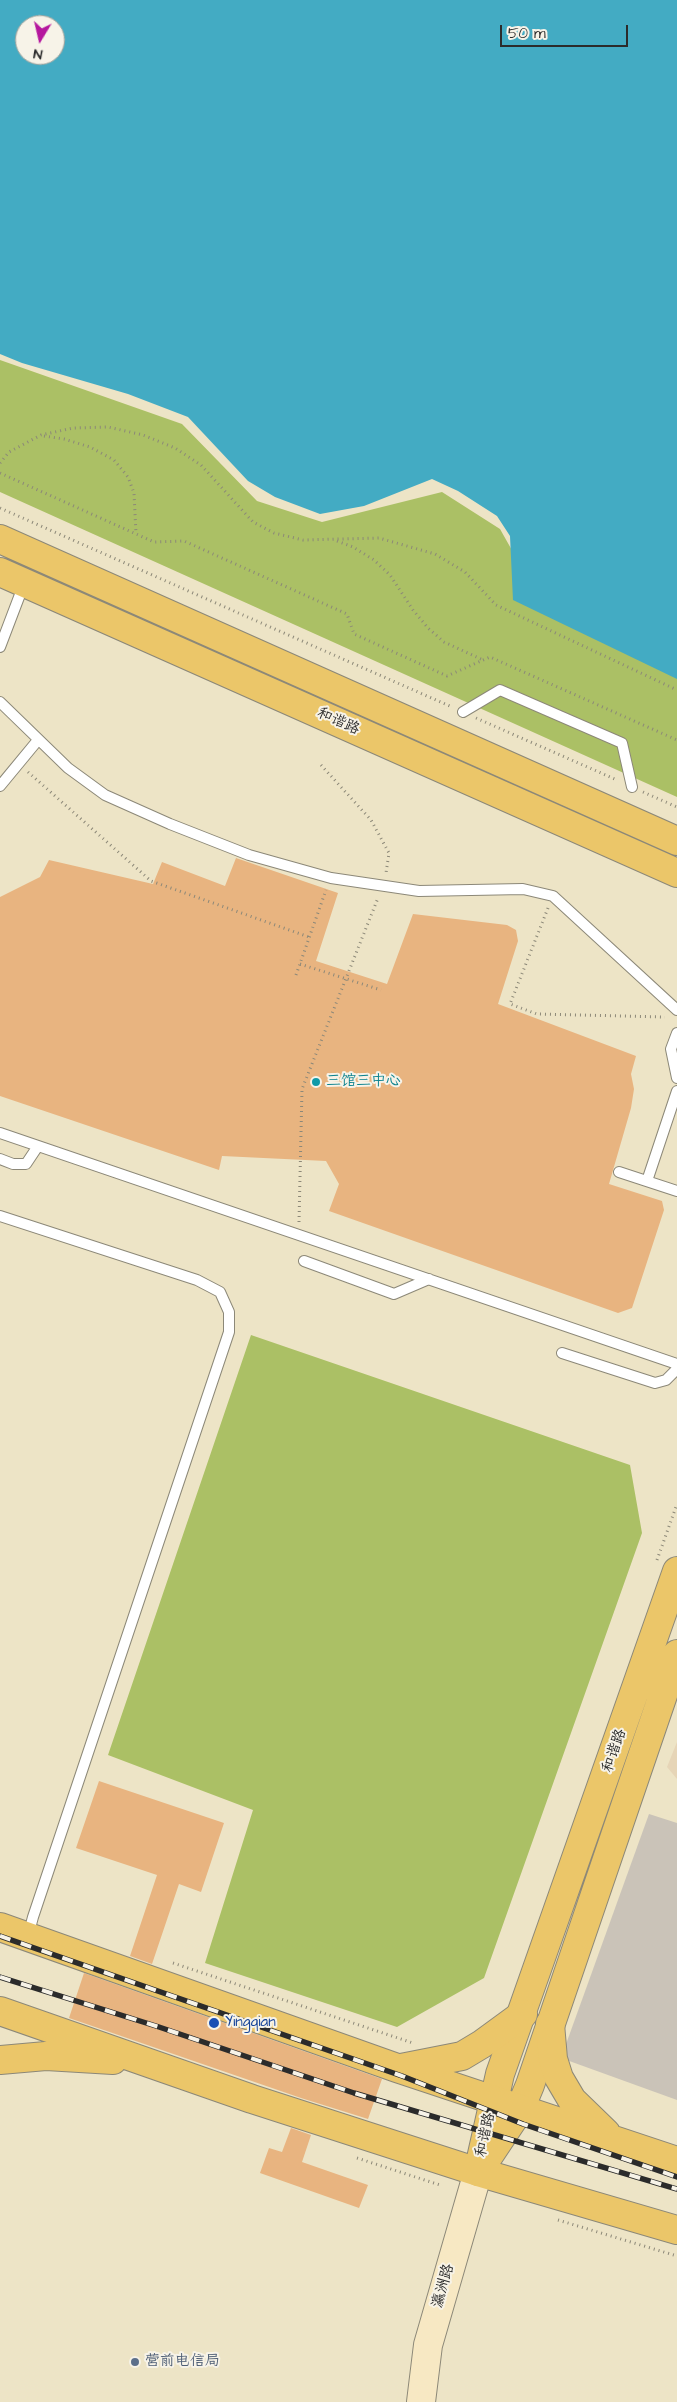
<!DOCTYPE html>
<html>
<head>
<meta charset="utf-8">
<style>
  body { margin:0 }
  #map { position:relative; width:677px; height:2402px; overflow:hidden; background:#ede4c6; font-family:"Architects Daughter",sans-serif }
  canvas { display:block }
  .north { position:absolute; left:15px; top:15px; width:50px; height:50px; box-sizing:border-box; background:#f7f3e8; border:1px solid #a5a39c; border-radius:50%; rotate:189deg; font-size:14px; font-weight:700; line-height:20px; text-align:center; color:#2b2b2b }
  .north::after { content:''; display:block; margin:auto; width:18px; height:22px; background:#b5179e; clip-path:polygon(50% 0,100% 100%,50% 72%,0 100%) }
  .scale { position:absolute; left:500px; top:25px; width:128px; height:22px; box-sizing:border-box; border:2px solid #2b2b2b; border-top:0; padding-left:6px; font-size:15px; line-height:18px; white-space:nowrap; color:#2b2b2b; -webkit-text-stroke:4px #f7f3e8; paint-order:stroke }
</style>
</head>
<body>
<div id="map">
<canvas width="677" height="2402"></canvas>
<div class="north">N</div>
<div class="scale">50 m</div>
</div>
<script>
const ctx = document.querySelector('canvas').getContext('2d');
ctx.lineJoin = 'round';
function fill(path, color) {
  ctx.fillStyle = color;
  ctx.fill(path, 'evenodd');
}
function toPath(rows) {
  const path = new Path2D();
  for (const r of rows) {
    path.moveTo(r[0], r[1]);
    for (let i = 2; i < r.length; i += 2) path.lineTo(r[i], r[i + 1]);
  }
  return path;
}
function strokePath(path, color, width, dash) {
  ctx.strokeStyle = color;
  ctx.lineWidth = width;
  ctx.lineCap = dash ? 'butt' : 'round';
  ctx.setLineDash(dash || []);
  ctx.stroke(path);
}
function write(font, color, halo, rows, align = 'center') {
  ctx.font = font + ' "Architects Daughter","LXGW WenKai TC",sans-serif';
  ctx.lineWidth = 4;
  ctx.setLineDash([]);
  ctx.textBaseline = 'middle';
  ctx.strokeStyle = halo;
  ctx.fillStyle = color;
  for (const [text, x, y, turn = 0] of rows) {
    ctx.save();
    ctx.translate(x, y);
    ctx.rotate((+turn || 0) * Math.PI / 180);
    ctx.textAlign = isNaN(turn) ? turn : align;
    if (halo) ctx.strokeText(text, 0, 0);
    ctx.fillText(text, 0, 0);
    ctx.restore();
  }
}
const built = toPath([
  [677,1742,677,1779,667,1767]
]);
const industrial = toPath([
  [649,1814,677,1823,677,2100,561,2058]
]);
const green = toPath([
  [0,360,182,424,257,501,322,522,442,492,500,529,540,600,677,665,677,797,0,492],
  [251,1335,630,1465,642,1533,484,1978,397,2027,205,1963,253,1810,108,1755]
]);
const water = toPath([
  [0,0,677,0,677,679,513,600,510,536,497,516,458,491,432,479,364,506,320,514,275,497,248,481,188,417,128,394,22,363,0,354],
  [25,25,55,25,55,55,25,55]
]);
const building = toPath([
  [236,858,338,893,316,961,387,984,413,914,507,925,516,930,518,941,498,1004,636,1056,631,1074,634,1089,631,1108,609,1184,662,1201,664,1210,632,1308,618,1313,329,1211,339,1184,326,1161,222,1156,219,1170,0,1096,0,897,40,877,49,860,153,884,162,862,225,886],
  [99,1781,224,1823,201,1892,179,1884,152,1964,130,1956,157,1875,76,1848],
  [84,1973,382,2079,368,2119,301,2098,69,2018],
  [291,2128,311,2135,302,2162,368,2185,359,2208,260,2173,269,2148,282,2152]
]);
const path = toPath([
  [44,436,64,439,90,447,114,460,128,477,134,493,136,534],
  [0,463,9,452,41,435,73,428,108,427,143,435,175,448,201,465,253,522,274,533,303,540,379,538,435,554,465,572,496,605,677,690],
  [0,473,154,542,184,541,347,614,354,634,447,676,490,657,677,740],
  [0,508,452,707],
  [337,541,353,547,374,560,390,575,413,610,428,628,444,642,483,660],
  [476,718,617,780],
  [321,765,371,820,389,853,386,873],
  [28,772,151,881,309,937],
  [643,792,677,807],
  [548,908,510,1004,537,1014,665,1017],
  [296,975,326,890],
  [299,1222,302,1089,378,898],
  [657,1560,677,1504],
  [173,1963,413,2043],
  [357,2158,440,2185],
  [558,2220,677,2256]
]);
const lane = toPath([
  [0,647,24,584],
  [0,702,68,768,105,795,170,824,249,855,331,878,419,891,523,889,553,896,677,1010],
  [463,712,500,690,622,743,632,787],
  [0,786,38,740],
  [677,1033,671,1049,677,1078],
  [0,1133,677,1364],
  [0,1159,13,1164,26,1164,38,1146],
  [619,1172,677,1191],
  [647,1181,677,1091],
  [0,1216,197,1280,220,1292,229,1312,229,1332,33,1917,28,1936],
  [304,1261,394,1294,429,1279],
  [562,1353,655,1383,666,1380,677,1369]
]);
const secondary = toPath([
  [421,2402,428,2345,478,2172]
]);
const primary = toPath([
  [0,539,677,841],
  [0,572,677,873],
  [486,2160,520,2109,530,2085,677,1654],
  [478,2172,500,2074,677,1571]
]);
const highway = toPath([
  [0,1927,397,2068,677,2161],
  [0,2011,252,2099,478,2172,677,2230],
  [550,2024,553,2059,559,2078,572,2100,606,2133],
  [0,2060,46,2056,113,2060],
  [401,2068,462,2056,482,2044,523,2014]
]);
const rail = toPath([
  [0,1936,402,2076,523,2124,677,2177],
  [0,1977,159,2027,354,2093,677,2189]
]);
const pathBridge = toPath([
  [300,964,381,990]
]);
const markers = [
  [316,1082,5,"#0f9aa8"],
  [214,2023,6,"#1a4fb4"],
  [135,2362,5,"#5c6f8a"]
];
const streetNames = [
  ["和谐路",338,722,24],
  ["和谐路",615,1751,-71],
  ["和谐路",486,2135,-78],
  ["瀛洲路",444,2286,-74]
];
const cultureNames = [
  ["三馆三中心",326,1082]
];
const transitNames = [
  ["Yingqian",225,2023]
];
const serviceNames = [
  ["营前电信局",145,2362]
];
fill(built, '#e6d5b7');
fill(industrial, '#cac3b8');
fill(green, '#abc065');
fill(water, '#43abc3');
fill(building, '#e8b480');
strokePath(lane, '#8c8878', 12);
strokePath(secondary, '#8c8878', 30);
strokePath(primary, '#8c8878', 30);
strokePath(highway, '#8c8878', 30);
strokePath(path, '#8c8878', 3, [1, 4]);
strokePath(lane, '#fff', 10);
strokePath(secondary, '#f7e8c3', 28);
strokePath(primary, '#ebc669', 28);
strokePath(highway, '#ebc669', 28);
strokePath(rail, '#2b2b2b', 5.5);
strokePath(rail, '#f7f3e8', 4, [11]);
strokePath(pathBridge, '#8c8878', 3, [1, 4]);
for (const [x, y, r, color] of markers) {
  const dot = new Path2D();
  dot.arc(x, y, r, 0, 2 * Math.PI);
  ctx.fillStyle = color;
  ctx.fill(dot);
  strokePath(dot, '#f7f3e8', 2);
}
write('15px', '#2b2b2b', '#f7f3e8', streetNames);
write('15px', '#0d838f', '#f7f3e8', cultureNames, 'left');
write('15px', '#164399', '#f7f3e8', transitNames, 'left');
write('15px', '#4e5e75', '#f7f3e8', serviceNames, 'left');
</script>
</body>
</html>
